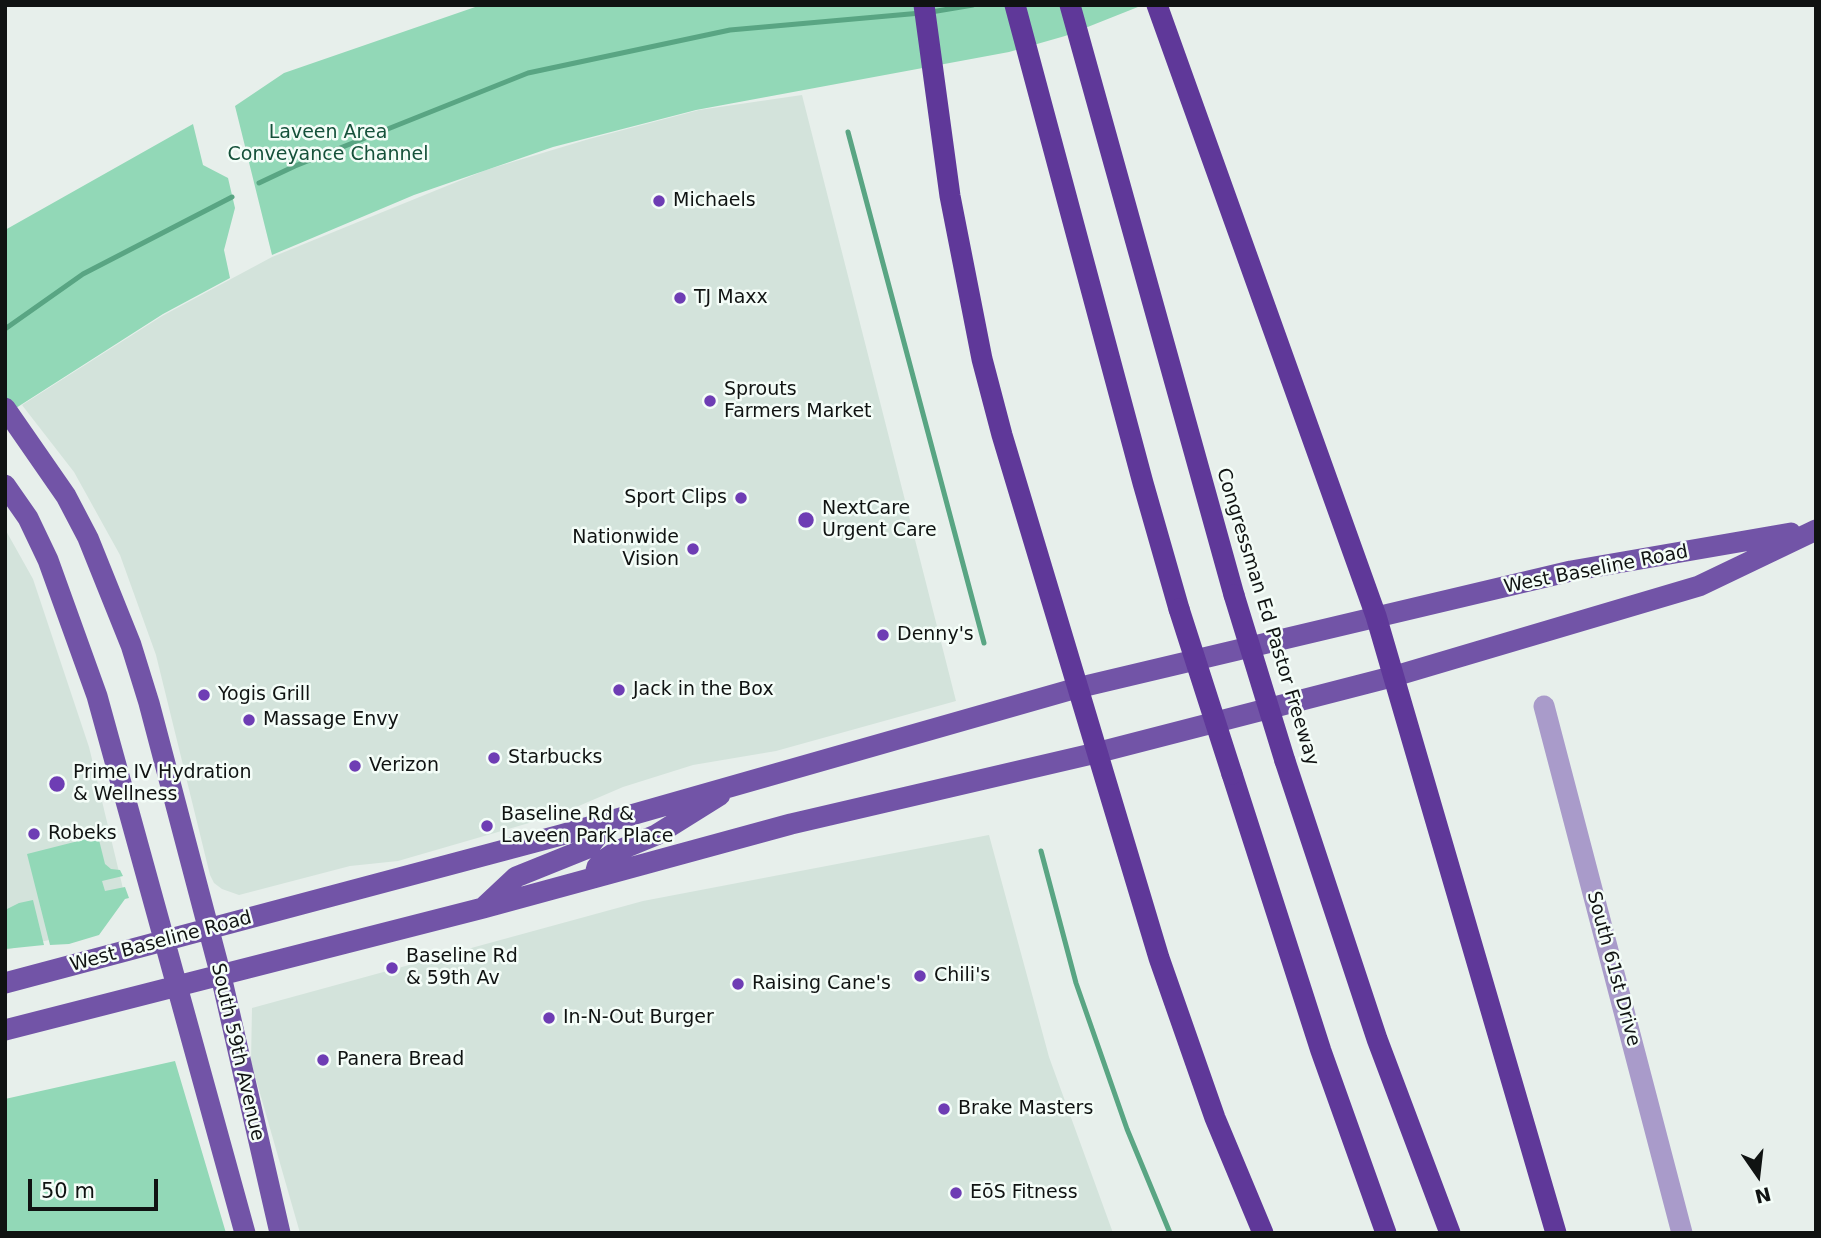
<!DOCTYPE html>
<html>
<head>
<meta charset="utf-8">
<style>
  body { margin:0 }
  #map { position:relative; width:1821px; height:1238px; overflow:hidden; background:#e7efeb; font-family:"DejaVu Sans",sans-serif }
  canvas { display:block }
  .frame { position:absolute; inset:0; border:7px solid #101312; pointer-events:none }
  .north { position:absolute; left:1723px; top:1140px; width:70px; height:70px; -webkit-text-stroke:5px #f4fdf8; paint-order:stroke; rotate:166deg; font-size:19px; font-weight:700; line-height:28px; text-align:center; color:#101312 }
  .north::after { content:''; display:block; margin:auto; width:24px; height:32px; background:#101312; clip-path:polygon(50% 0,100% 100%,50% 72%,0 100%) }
  .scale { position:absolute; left:28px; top:1179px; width:130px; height:32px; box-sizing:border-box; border:4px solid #101312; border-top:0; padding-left:9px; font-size:21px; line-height:24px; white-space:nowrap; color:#101312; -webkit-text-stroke:5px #f4fdf8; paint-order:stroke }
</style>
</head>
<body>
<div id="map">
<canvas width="1821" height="1238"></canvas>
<div class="frame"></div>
<div class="north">N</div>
<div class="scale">50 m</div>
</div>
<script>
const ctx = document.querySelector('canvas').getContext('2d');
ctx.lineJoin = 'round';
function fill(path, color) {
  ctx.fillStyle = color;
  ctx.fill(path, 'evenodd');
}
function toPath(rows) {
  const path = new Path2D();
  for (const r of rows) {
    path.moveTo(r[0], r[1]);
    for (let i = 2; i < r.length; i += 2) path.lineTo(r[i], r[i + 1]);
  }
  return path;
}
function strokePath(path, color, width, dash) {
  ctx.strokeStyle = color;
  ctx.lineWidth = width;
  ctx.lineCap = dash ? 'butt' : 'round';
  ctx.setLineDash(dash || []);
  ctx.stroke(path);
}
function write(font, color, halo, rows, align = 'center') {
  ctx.font = font + ' "DejaVu Sans",sans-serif';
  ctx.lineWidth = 5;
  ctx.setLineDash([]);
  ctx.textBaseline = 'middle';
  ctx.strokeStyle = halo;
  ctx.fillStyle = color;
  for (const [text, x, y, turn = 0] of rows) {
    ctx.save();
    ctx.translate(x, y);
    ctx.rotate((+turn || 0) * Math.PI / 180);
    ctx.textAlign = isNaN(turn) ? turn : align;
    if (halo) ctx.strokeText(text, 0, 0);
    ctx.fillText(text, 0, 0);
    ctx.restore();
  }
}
const built = toPath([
  [802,95,956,701,776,751,693,765,623,787,560,814,398,861,350,866,239,895,222,889,214,883,210,875,156,655,120,555,74,472,22,405,162,316,272,257,486,170,589,139,699,110],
  [5,529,33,579,89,747,125,897,102,928,5,950],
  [989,835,1049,1057,1113,1233,300,1233,251,1062,252,1008,643,901]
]);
const green = toPath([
  [481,5,1143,5,1065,36,1009,52,696,110,553,147,414,195,272,255,235,106,284,73],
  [193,124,203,165,228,178,235,208,224,250,230,278,163,314,5,415,5,230],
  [98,836,105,864,111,869,120,870,123,876,102,881,105,891,125,887,129,898,125,899,99,935,69,944,50,945,27,854],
  [33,900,44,945,5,949,5,910,19,903],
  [175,1061,226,1233,5,1233,5,1099]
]);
const stream = toPath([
  [931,12,973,5],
  [848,132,984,643],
  [259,183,295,166,528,73,730,30,921,13],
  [5,329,83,274,232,197],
  [1041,851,1076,983,1127,1129,1170,1233]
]);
const minor = toPath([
  [1544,706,1682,1233]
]);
const major = toPath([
  [5,408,66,496,88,538,131,645,149,703,221,976,280,1233],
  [5,485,28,518,48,560,97,696,245,1233],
  [594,878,597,867,604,860,617,851,656,835,720,795],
  [484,907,516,877,588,848,608,822],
  [5,983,561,835,1077,688,1571,571,1791,533],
  [5,1030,483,908,791,824,1096,753,1395,676,1699,586,1816,530]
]);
const highway = toPath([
  [924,5,950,196,982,359,1002,435,1159,958,1215,1118,1263,1233],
  [1015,5,1143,483,1179,609],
  [1070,5,1234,595],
  [1157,5,1376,616,1556,1233],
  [1285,761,1377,1039,1450,1233],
  [1232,774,1321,1051,1386,1233]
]);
const highwayBridge = toPath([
  [1234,595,1285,761],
  [1179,609,1232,774]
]);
const markers = [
  [659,201,7,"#6e3db4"],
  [680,298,7,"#6e3db4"],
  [710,401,7,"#6e3db4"],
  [741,498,7,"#6e3db4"],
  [806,520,9,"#6e3db4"],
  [693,549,7,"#6e3db4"],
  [883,635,7,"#6e3db4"],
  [619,690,7,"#6e3db4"],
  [204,695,7,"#6e3db4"],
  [249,720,7,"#6e3db4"],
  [494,758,7,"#6e3db4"],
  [355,766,7,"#6e3db4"],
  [57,784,9,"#6e3db4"],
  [487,826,7,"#6e3db4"],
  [34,834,7,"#6e3db4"],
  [392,968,7,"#6e3db4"],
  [920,976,7,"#6e3db4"],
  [738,984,7,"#6e3db4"],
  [549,1018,7,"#6e3db4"],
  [323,1060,7,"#6e3db4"],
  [944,1109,7,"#6e3db4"],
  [956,1193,7,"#6e3db4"]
];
const parkNames = [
  ["Laveen Area",328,133],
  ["Conveyance Channel",328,155]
];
const poiNames = [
  ["Michaels",673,201],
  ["TJ Maxx",694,298],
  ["Sprouts",724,390],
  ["Farmers Market",724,412],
  ["Sport Clips",727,498,"right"],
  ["NextCare",822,509],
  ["Urgent Care",822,531],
  ["Nationwide",679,538,"right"],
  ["Vision",679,560,"right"],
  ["Denny's",897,635],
  ["Jack in the Box",633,690],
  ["Yogis Grill",218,695],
  ["Massage Envy",263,720],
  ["Starbucks",508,758],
  ["Verizon",369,766],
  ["Prime IV Hydration",73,773],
  ["& Wellness",73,795],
  ["Baseline Rd &",501,815],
  ["Laveen Park Place",501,837],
  ["Robeks",48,834],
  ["Baseline Rd",406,957],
  ["& 59th Av",406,979],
  ["Chili's",934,976],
  ["Raising Cane's",752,984],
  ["In-N-Out Burger",563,1018],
  ["Panera Bread",337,1060],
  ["Brake Masters",958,1109],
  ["EōS Fitness",970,1193]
];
const streetNames = [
  ["West Baseline Road",1596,570,-11],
  ["Congressman Ed Pastor Freeway",1267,617,73],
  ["West Baseline Road",161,942,-15],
  ["South 61st Drive",1613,969,75],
  ["South 59th Avenue",237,1052,77]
];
fill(built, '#d3e3db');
fill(green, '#92d8b7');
strokePath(stream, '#59a583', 5);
strokePath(minor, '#a99bca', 21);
strokePath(major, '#7254a7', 21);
strokePath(highway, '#5f3899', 21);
strokePath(highwayBridge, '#5f3899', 21);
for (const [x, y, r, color] of markers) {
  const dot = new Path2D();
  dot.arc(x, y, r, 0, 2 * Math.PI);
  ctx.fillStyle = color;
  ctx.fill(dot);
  strokePath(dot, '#f4fdf8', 2.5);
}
write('19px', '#15513a', '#f4fdf8', parkNames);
write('19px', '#101312', '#f4fdf8', poiNames, 'left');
write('19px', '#101312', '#f4fdf8', streetNames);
</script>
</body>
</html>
